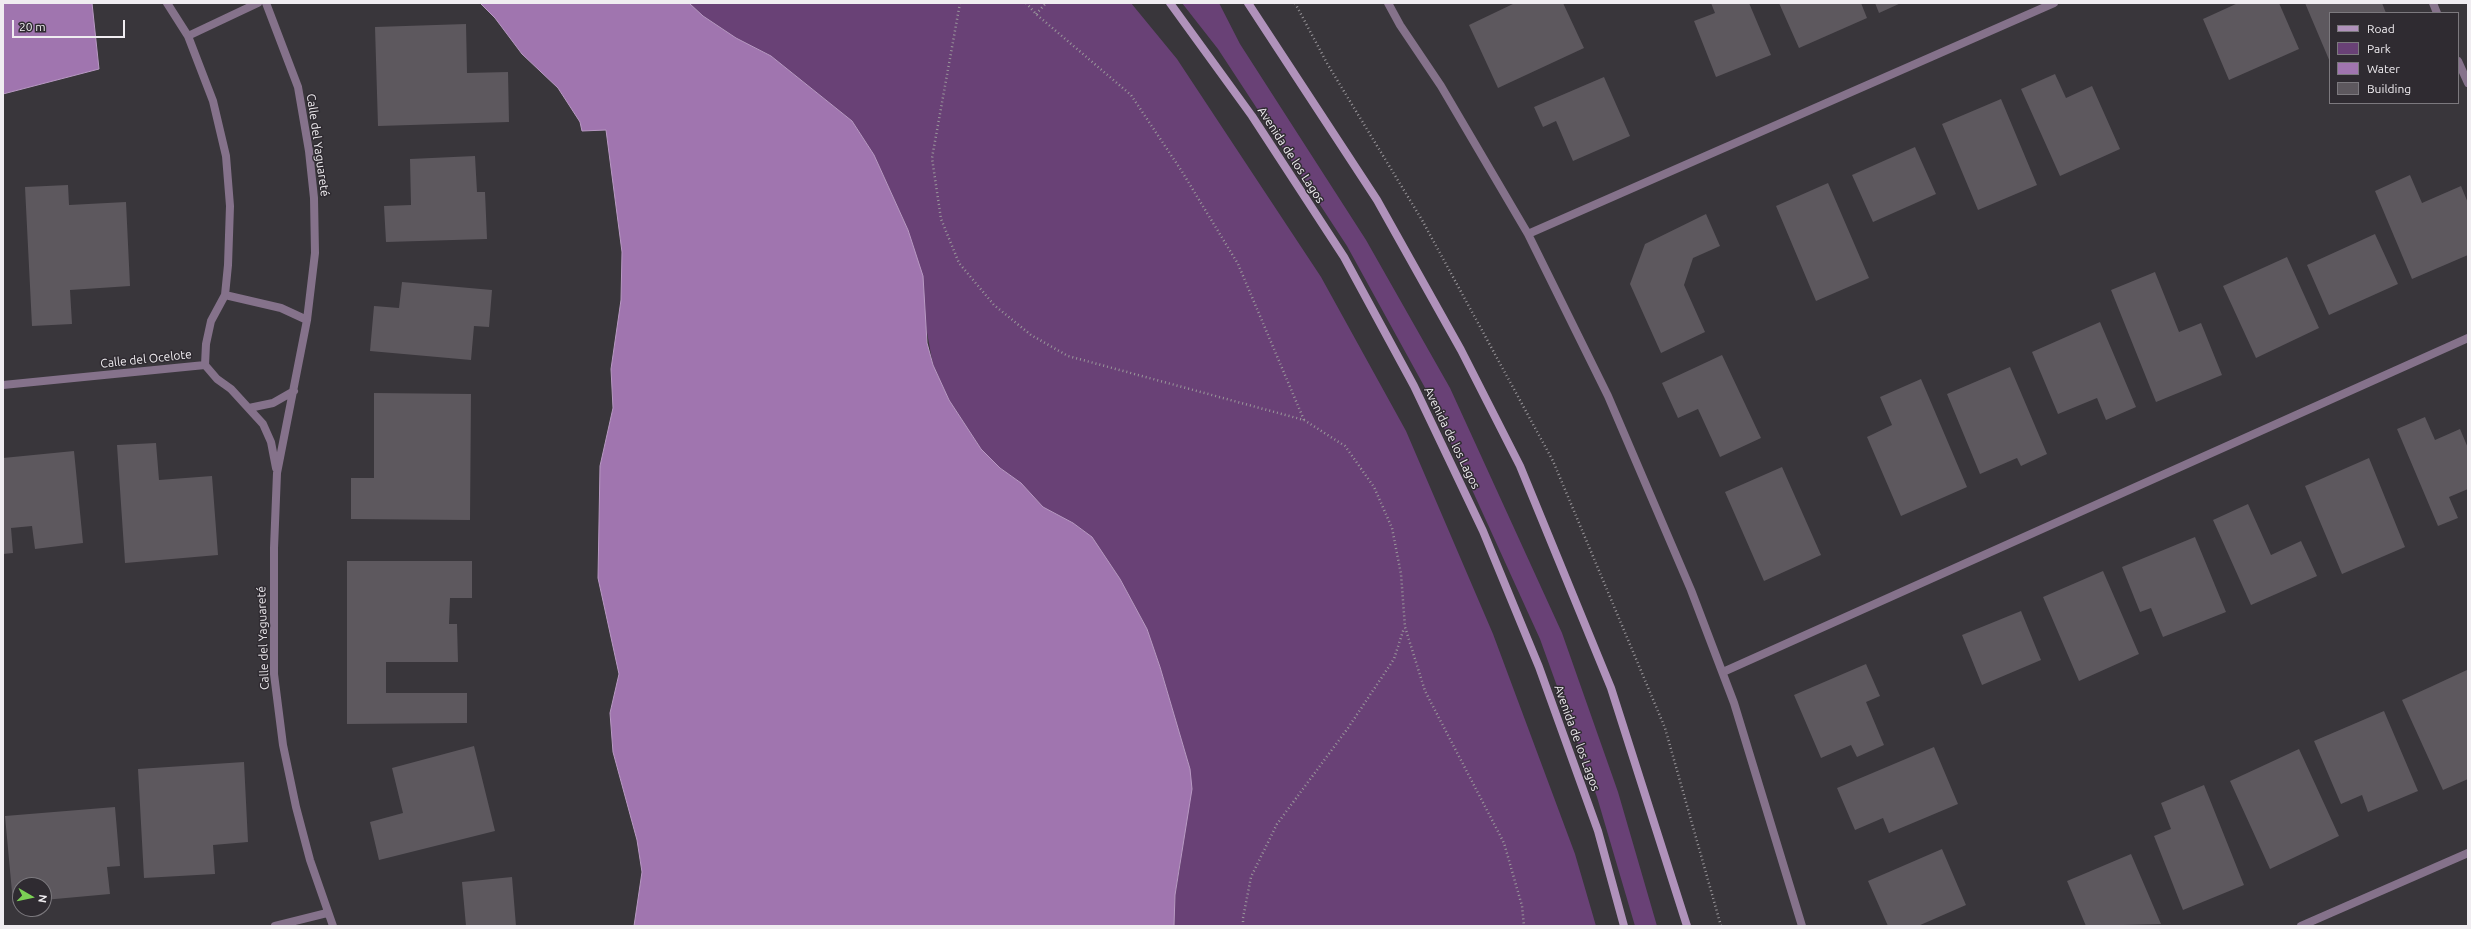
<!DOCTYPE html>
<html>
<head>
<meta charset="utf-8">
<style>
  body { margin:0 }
  #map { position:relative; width:2471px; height:929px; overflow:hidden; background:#39363b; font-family:Ubuntu,sans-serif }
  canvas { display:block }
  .frame { position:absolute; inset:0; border:4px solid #f0edf1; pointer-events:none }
  .legend { position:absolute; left:2329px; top:12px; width:130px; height:92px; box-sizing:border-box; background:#2f2b31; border:1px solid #7c797e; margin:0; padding:5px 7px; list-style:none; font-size:12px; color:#f0edf1 }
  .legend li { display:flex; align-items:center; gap:8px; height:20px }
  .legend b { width:20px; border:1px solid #7c797e }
  .north { position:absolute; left:12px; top:877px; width:40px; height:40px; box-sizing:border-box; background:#2f2b31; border:1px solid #7c797e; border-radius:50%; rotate:99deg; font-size:11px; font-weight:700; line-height:16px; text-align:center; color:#f0edf1 }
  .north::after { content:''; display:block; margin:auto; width:14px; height:18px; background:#7cd155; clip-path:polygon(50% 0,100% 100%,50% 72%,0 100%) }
  .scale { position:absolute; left:12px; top:20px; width:113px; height:18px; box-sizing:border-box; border:2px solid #f0edf1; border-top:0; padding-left:5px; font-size:12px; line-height:14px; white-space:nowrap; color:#f0edf1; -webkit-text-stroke:3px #2f2b31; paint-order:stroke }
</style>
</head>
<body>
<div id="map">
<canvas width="2471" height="929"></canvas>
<div class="frame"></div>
<ul class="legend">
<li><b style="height:5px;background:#b092bb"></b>Road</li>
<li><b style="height:11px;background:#694176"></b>Park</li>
<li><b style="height:11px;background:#a075af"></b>Water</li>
<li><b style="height:11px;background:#5d585e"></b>Building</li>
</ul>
<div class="north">N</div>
<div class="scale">20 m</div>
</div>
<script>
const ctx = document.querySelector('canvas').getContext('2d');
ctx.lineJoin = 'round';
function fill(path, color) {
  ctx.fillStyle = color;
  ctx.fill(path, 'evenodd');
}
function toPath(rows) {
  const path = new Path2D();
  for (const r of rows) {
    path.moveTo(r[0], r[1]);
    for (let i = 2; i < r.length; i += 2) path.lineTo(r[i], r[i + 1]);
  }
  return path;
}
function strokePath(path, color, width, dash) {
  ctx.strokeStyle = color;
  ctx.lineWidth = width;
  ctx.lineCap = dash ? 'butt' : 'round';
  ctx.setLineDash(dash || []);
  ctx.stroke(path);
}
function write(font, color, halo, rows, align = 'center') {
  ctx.font = font + ' Ubuntu,sans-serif';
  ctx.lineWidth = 3;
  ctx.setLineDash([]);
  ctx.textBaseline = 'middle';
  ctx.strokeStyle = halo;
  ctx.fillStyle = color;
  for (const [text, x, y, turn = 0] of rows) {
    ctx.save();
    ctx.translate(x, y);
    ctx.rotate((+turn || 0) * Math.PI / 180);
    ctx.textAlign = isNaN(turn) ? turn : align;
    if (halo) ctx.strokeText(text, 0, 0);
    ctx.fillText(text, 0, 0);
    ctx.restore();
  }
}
const green = toPath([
  [689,3,1131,3,1177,59,1321,277,1406,431,1493,634,1575,854,1596,926,1174,926,1175,895,1180,867,1190,769,1160,667,1147,629,1120,579,1092,537,1073,523,1043,507,1021,483,1000,468,981,449,949,400,933,365,908,230,874,155,852,121,771,56,736,38,703,16],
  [1182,3,1219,3,1240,44,1366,240,1450,388,1562,633,1618,792,1657,926,1635,926,1597,797,1540,639,1429,395,1347,246,1218,49]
]);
const water = toPath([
  [3,3,92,3,99,69,3,94,3,3],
  [480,3,689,3,703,16,736,38,771,56,852,121,874,155,908,230,923,276,927,343,933,365,949,400,981,449,1000,468,1021,483,1043,507,1073,523,1092,537,1120,579,1147,629,1160,667,1190,769,1192,789,1175,895,1174,926,634,926,642,872,637,840,613,752,610,713,619,674,598,578,600,466,613,408,611,369,621,300,622,252,606,130,582,131,580,122,558,88,522,54,495,18,480,3]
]);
const building = toPath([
  [1515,3,1563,3,1584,48,1498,88,1469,25],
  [1711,3,1749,3,1771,55,1716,77,1694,21,1715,13],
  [1779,3,1861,3,1867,18,1799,48],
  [1875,3,1901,3,1879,13],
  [2238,3,2279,3,2299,49,2229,80,2203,19],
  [2305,3,2382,3,2386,13,2330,13,2330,62],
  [466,24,467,73,508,72,509,122,378,126,375,27],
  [2055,74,2066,98,2092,86,2120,149,2060,176,2021,89],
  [1604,77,1630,136,1573,161,1556,121,1543,127,1534,107],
  [2001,99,2037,185,1978,210,1942,124],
  [1915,147,1936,194,1873,222,1852,175],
  [475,156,477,192,485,192,487,239,386,242,384,206,411,205,410,159],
  [2410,175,2422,203,2461,186,2468,203,2468,255,2412,279,2375,191],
  [1828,183,1869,278,1816,301,1776,206],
  [68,185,69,205,126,202,130,286,70,290,72,324,32,326,25,187],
  [1706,214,1720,246,1693,258,1684,285,1705,332,1661,353,1630,284,1645,244],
  [2375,234,2398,284,2329,315,2307,265],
  [2287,257,2319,328,2256,358,2223,286],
  [2155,272,2179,332,2201,323,2222,375,2156,402,2111,290],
  [402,282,492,290,489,327,474,326,471,360,370,351,374,306,399,308],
  [2100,322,2136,407,2106,420,2097,398,2058,414,2032,352],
  [1722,355,1761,438,1720,457,1698,409,1678,418,1662,383],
  [2010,367,2047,454,2021,466,2017,458,1980,474,1947,394],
  [1921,379,1967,487,1901,516,1867,437,1892,425,1880,397],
  [374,393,471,394,470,520,351,519,351,478,374,478],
  [2425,417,2435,440,2460,429,2468,448,2468,489,2449,497,2458,518,2438,526,2397,429],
  [156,443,159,480,212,476,218,555,125,563,117,445],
  [74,451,83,543,35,549,32,526,11,528,13,553,3,554,3,458],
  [2369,458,2405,547,2342,574,2305,486],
  [1782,467,1821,555,1764,581,1725,492],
  [2248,504,2271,555,2301,541,2317,576,2251,605,2213,520],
  [2195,537,2226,612,2163,637,2151,608,2140,612,2122,567],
  [347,561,472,561,472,598,450,598,449,624,457,624,458,662,386,662,386,693,467,693,467,723,347,724],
  [2103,571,2139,654,2079,681,2043,597],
  [2021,611,2041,660,1982,685,1962,635],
  [1866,664,1880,696,1866,702,1884,745,1857,757,1851,745,1821,758,1794,695],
  [2467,670,2468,779,2443,790,2402,700],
  [2384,711,2418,791,2368,812,2362,795,2341,804,2314,741],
  [474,746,495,831,379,860,370,822,403,813,392,768],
  [1934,747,1958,804,1889,833,1883,818,1855,830,1837,788],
  [2299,749,2339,836,2270,869,2230,781],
  [244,762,248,842,213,845,215,874,144,878,138,769],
  [2204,785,2244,885,2183,910,2154,836,2171,829,2161,803],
  [115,807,120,866,107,867,110,894,44,900,44,885,20,885,20,902,13,903,5,816],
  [1942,849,1966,905,1918,926,1888,926,1868,881],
  [2131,854,2161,924,2086,926,2067,881],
  [512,877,516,926,466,926,462,882]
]);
const path = toPath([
  [960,3,932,158,941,219,959,263,994,305,1031,335,1068,356,1304,420,1345,446,1374,487,1392,528,1401,574,1405,627,1425,691,1504,843,1522,906,1524,926],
  [1026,3,1036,14,1131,95,1181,170,1238,264,1304,420],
  [1295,3,1328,65,1422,220,1553,461,1665,728,1721,926],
  [1036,14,1046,3],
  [1243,926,1243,918,1251,877,1277,824,1348,728,1394,659,1404,628]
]);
const street = toPath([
  [167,3,188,36,213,101,226,156,230,206,228,265,225,295,211,321,206,344,205,365],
  [266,3,298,87,309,151,314,198,315,253,307,320,277,473,274,548,274,674,283,745,296,807,310,860,333,926],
  [1388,3,1400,25,1441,86,1528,234,1608,396,1691,590,1734,703,1802,926],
  [2433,3,2437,13],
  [188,36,258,3],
  [2458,61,2468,83],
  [1528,234,2054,3],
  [225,295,281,308,307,320],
  [205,365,217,379,231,389,263,424,271,442,276,468],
  [3,385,205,365],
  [249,408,273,403,294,391],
  [1723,672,2468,338],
  [275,926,327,913],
  [2301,926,2468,853]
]);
const secondary = toPath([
  [1170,3,1252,116,1344,257,1414,386,1483,531,1539,667,1598,831,1624,926],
  [1248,3,1377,200,1461,350,1520,466,1611,688,1687,926]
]);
const streetNames = [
  ["Calle del Yaguareté",318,145,82],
  ["Avenida de los Lagos",1291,155,57],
  ["Calle del Ocelote",146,359,-6],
  ["Avenida de los Lagos",1452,438,64],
  ["Calle del Yaguareté",263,638,-92],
  ["Avenida de los Lagos",1577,738,70]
];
fill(green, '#694176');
fill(water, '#a075af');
strokePath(water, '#b899c3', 1);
fill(building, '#5d585e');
strokePath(path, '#9a979b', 2.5, [1, 3]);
strokePath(street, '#85728b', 8);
strokePath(secondary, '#b092bb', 8);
write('12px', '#f0edf1', '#2f2b31', streetNames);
</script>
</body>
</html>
